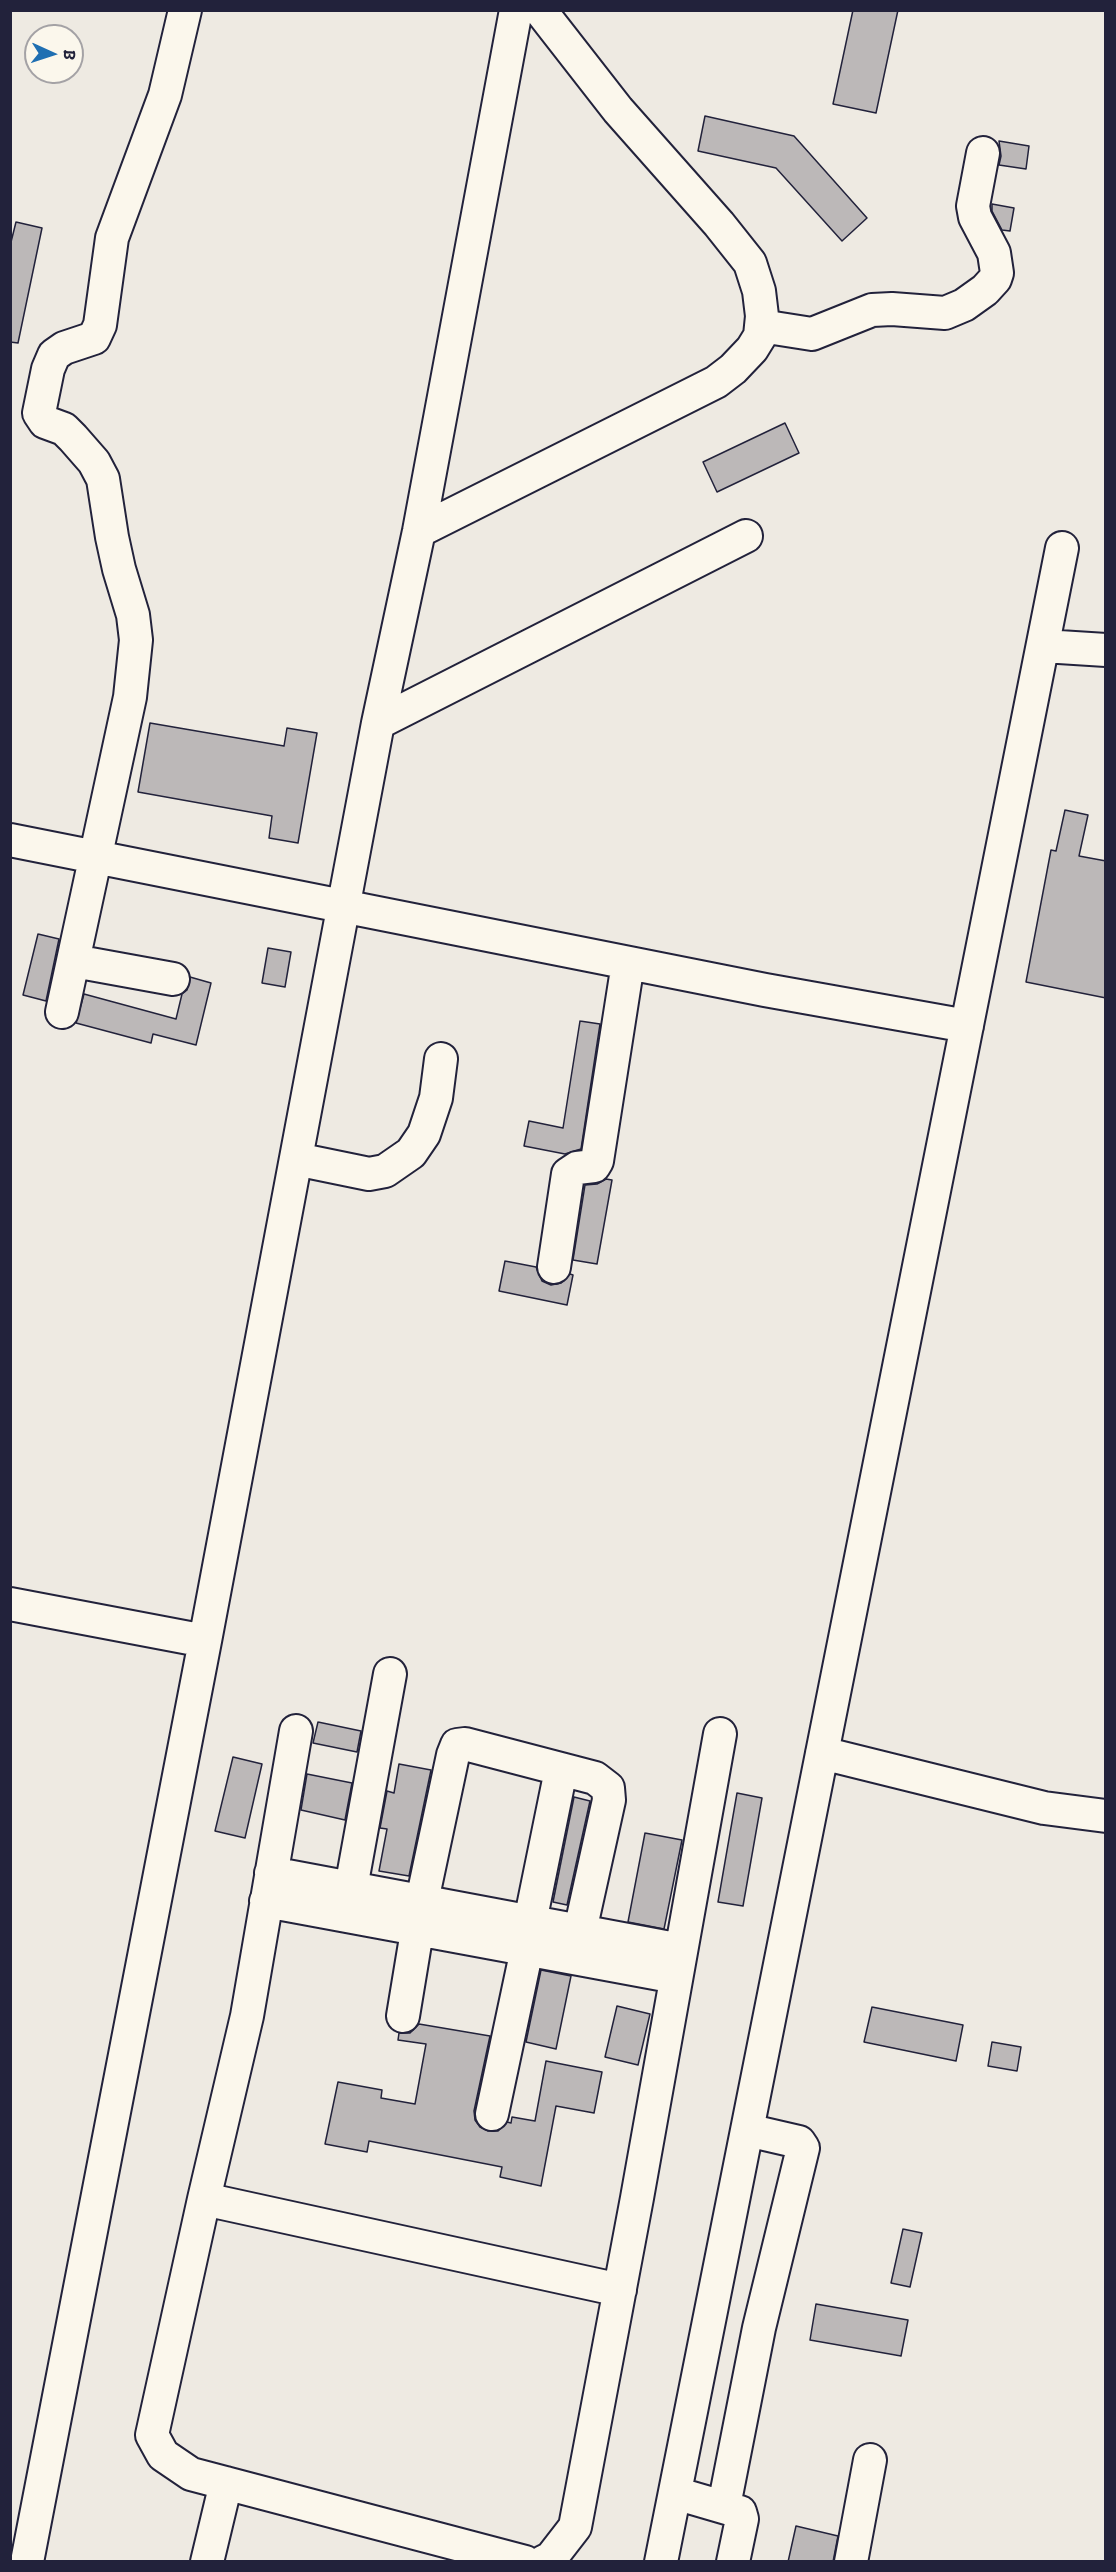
<!DOCTYPE html>
<html>
<head>
<meta charset="utf-8">
<style>
  body { margin:0 }
  #map { position:relative; width:1116px; height:2572px; overflow:hidden; background:#eeeae2; font-family:Mali,sans-serif }
  canvas { display:block }
  .frame { position:absolute; inset:0; border:12px solid #22223b; pointer-events:none }
  .north { position:absolute; left:24px; top:24px; width:60px; height:60px; box-sizing:border-box; background:#fbf7ec; border:2px solid #a4a2a5; border-radius:50%; rotate:93deg; font-size:16px; font-weight:700; line-height:24px; text-align:center; color:#22223b }
  .north::after { content:''; display:block; margin:auto; width:21px; height:27px; background:#1f6fb2; clip-path:polygon(50% 0,100% 100%,50% 72%,0 100%) }
</style>
</head>
<body>
<div id="map">
<canvas width="1116" height="2572"></canvas>
<div class="frame"></div>
<div class="north">B</div>
</div>
<script>
const ctx = document.querySelector('canvas').getContext('2d');
ctx.lineJoin = 'round';
function fill(path, color) {
  ctx.fillStyle = color;
  ctx.fill(path, 'evenodd');
}
function toPath(rows) {
  const path = new Path2D();
  for (const r of rows) {
    path.moveTo(r[0], r[1]);
    for (let i = 2; i < r.length; i += 2) path.lineTo(r[i], r[i + 1]);
  }
  return path;
}
function strokePath(path, color, width, dash) {
  ctx.strokeStyle = color;
  ctx.lineWidth = width;
  ctx.lineCap = dash ? 'butt' : 'round';
  ctx.setLineDash(dash || []);
  ctx.stroke(path);
}
const building = toPath([
  [853,10,898,10,876,113,833,104,853,10],
  [705,116,794,136,867,218,842,241,776,168,698,151,705,116],
  [999,141,1029,146,1026,169,999,165,1001,156,999,141],
  [992,204,1014,208,1010,231,1002,230,992,211,992,204],
  [16,222,42,228,18,343,10,342,10,246,16,222],
  [785,423,799,453,717,492,703,462,785,423],
  [150,723,284,746,287,728,317,733,298,843,269,838,272,816,138,792,150,723],
  [1065,810,1088,815,1079,856,1106,861,1106,998,1026,982,1051,850,1056,851,1065,810],
  [38,934,59,939,46,1001,23,995,38,934],
  [268,948,291,952,285,987,262,983,268,948],
  [190,977,211,983,196,1045,153,1034,151,1043,76,1023,84,994,176,1019,182,994,187,990,190,977],
  [580,1021,600,1024,581,1149,565,1154,524,1146,529,1121,563,1128,580,1021],
  [606,1179,612,1180,597,1264,573,1260,585,1185,597,1184,606,1179],
  [505,1261,536,1267,542,1281,551,1285,561,1283,570,1274,573,1275,567,1305,499,1291,505,1261],
  [318,1722,361,1731,357,1752,313,1743,318,1722],
  [233,1757,262,1764,245,1838,215,1831,233,1757],
  [399,1764,431,1770,409,1876,379,1871,387,1829,380,1828,387,1791,394,1793,399,1764],
  [307,1774,352,1783,345,1820,301,1810,307,1774],
  [737,1793,762,1798,743,1906,718,1902,737,1793],
  [574,1797,590,1801,567,1905,553,1902,574,1797],
  [645,1833,682,1840,664,1929,628,1922,645,1833],
  [541,1970,571,1976,556,2049,526,2042,541,1970],
  [617,2006,650,2014,638,2065,605,2057,617,2006],
  [872,2007,963,2025,956,2061,864,2042,872,2007],
  [419,2024,490,2036,474,2111,475,2120,480,2127,488,2131,498,2131,507,2122,511,2123,512,2117,535,2121,546,2061,602,2072,594,2113,556,2106,541,2186,500,2177,502,2167,369,2141,367,2152,325,2144,338,2082,382,2090,381,2098,415,2104,426,2044,398,2040,399,2033,410,2033,419,2024],
  [992,2042,1021,2047,1017,2071,988,2066,992,2042],
  [903,2229,922,2233,910,2287,891,2283,903,2229],
  [816,2304,908,2320,901,2356,810,2340,816,2304],
  [796,2526,838,2536,833,2562,788,2562,796,2526]
]);
const minor = toPath([
  [761,326,812,334,872,310,892,309,945,313,964,305,985,290,995,279,997,273,994,253,975,217,973,206,983,153],
  [419,531,716,382,733,369,752,349,760,336,762,316,759,291,750,263,719,224,618,110,540,10],
  [1043,646,1106,650],
  [378,723,746,536],
  [10,840,765,990,967,1026],
  [74,961,173,979],
  [62,1012,130,697,136,640,133,615,119,569,112,537,103,479,94,462,73,438,64,429,45,422,39,413,48,369,54,355,64,348,94,338,100,325,112,238,165,95,185,10],
  [296,1159,369,1174,385,1171,411,1153,424,1134,436,1098,441,1059],
  [554,1267,568,1174,577,1168,594,1166,597,1161,628,963],
  [10,1604,205,1641],
  [296,1731,247,2016,204,2199,152,2435,163,2455,191,2474,525,2562],
  [822,1753,1044,1808,1106,1816],
  [271,1873,681,1950],
  [351,1888,390,1674],
  [266,1901,676,1977],
  [530,1922,561,1770],
  [403,2016,422,1901,453,1755,457,1745,465,1744,595,1778,608,1788,609,1800,580,1931],
  [492,2114,527,1949],
  [204,2199,620,2290],
  [675,2493,740,2512,742,2519,733,2562],
  [724,2506,759,2328,803,2148,799,2142,747,2130],
  [27,2562,205,1641,378,723,419,531,516,10],
  [207,2562,226,2483],
  [543,2562,551,2558,575,2527,637,2198,720,1734],
  [661,2562,1062,548],
  [851,2562,870,2460]
]);
fill(building, '#bcb8b8');
strokePath(building, '#22223b', 1.5);
strokePath(minor, '#22223b', 36);
strokePath(minor, '#fbf7ec', 32);
</script>
</body>
</html>
